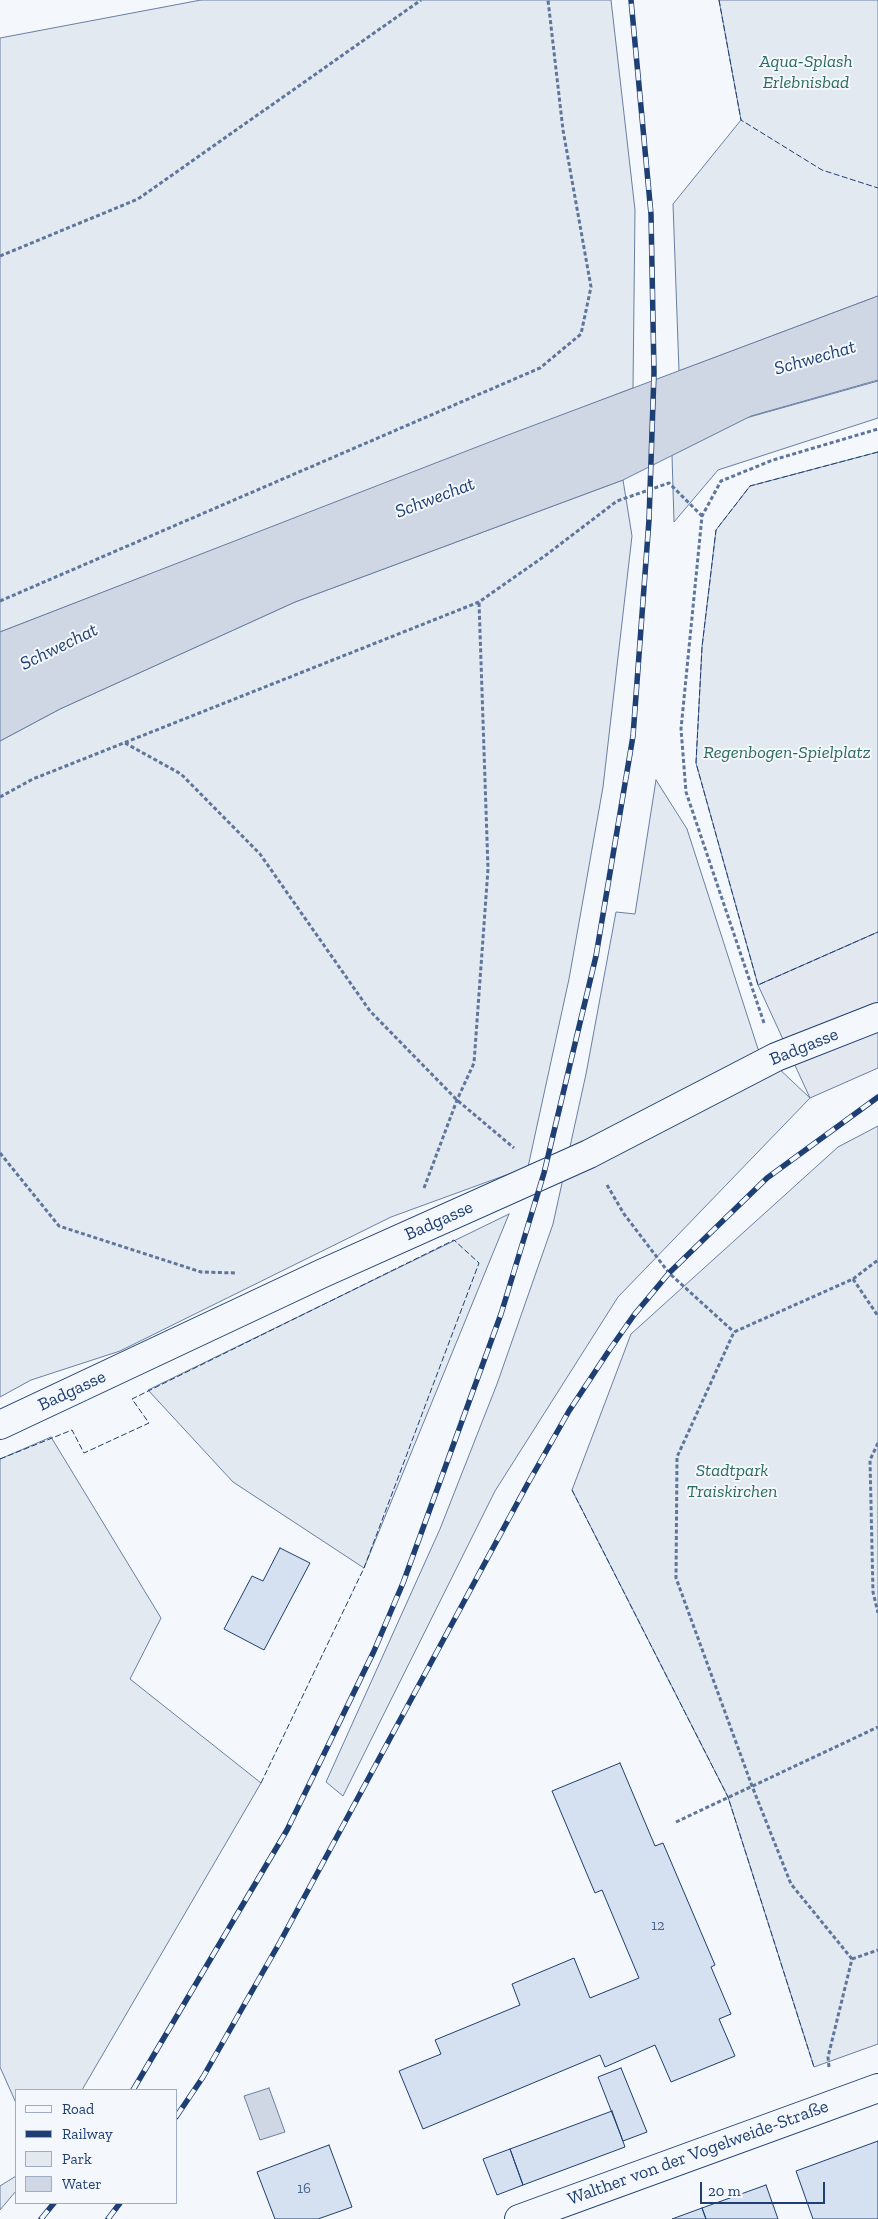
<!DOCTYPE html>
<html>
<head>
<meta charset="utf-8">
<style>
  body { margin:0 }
  #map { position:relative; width:878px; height:2219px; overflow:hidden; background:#f4f7fb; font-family:"Zilla Slab",serif }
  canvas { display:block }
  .legend { position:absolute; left:15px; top:2089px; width:162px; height:115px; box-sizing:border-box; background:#f4f7fb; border:1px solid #9eadc5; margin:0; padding:6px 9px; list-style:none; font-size:15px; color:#1d3f73 }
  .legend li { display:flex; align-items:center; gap:10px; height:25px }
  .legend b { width:25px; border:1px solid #9eadc5 }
  .scale { position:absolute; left:700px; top:2182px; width:125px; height:22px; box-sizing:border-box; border:2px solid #1d3f73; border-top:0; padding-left:6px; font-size:15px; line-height:18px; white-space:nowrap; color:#1d3f73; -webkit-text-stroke:4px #f4f7fb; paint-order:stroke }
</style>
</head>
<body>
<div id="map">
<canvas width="878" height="2219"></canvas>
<ul class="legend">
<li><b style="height:6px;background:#f4f7fb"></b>Road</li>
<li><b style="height:6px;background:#1d3f73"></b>Railway</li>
<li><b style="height:14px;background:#e3e9f0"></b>Park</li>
<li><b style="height:14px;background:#cfd7e4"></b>Water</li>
</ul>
<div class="scale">20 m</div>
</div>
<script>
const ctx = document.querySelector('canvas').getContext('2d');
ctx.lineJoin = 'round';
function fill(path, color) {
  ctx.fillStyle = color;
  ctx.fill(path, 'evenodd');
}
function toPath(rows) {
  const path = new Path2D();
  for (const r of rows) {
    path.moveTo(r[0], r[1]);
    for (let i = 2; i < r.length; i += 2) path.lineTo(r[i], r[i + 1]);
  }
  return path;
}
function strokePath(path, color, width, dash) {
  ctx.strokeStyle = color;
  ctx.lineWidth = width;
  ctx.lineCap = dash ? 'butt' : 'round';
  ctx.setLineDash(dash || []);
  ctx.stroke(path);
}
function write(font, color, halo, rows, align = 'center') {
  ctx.font = font + ' "Zilla Slab",serif';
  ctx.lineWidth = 4;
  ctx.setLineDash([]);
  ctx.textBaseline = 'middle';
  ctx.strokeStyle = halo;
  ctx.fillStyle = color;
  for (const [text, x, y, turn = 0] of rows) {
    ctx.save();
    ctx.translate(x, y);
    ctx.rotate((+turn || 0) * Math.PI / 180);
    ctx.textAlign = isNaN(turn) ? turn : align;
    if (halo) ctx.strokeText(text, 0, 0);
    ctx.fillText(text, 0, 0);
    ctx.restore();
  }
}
const green = toPath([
  [201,0,611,0,635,210,633,388,0,632,0,38,201,0],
  [719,0,878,0,878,296,679,371,673,204,741,120,719,0],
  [878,381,878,418,718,470,674,522,672,455,746,418,878,381],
  [878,452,878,932,758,985,696,763,702,647,716,530,750,486,878,452],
  [623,480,632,536,603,787,569,979,528,1167,391,1217,120,1351,31,1380,0,1397,0,741,60,709,295,602,623,480],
  [656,780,687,829,758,1049,810,1098,618,1297,495,1491,343,1796,326,1782,440,1529,497,1384,553,1224,586,1074,616,912,635,914,656,780],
  [878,1126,878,2044,814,2067,728,1797,572,1490,631,1334,838,1147,878,1126],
  [509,1214,364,1568,233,1482,148,1390,509,1214],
  [51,1437,161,1618,130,1679,261,1783,82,2090,16,2090,16,2103,0,2067,0,1459,51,1437],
  [16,2176,16,2191,0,2210,0,2186,16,2176]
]);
const parking = toPath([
  [878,932,878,1068,810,1098,758,985,878,932]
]);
const water = toPath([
  [878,296,878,380,751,416,623,480,295,602,60,709,0,741,0,632,500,438,878,296],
  [269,2088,285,2132,260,2140,244,2096,269,2088]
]);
const building = toPath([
  [280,1548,310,1563,264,1650,224,1629,252,1576,263,1581,280,1548],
  [620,1763,655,1846,663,1843,715,1965,711,1967,731,2014,719,2019,735,2056,671,2082,655,2045,605,2067,600,2055,423,2129,399,2071,441,2054,435,2040,520,2005,512,1984,574,1958,590,1998,639,1978,602,1890,595,1893,552,1791,620,1763],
  [621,2068,647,2132,623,2141,598,2077,621,2068],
  [612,2111,625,2147,523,2185,510,2149,612,2111],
  [878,2141,878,2219,813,2219,796,2171,878,2141],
  [329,2145,352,2207,318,2219,275,2219,257,2172,329,2145],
  [510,2149,523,2185,497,2195,483,2159,510,2149],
  [766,2185,778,2219,706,2219,702,2208,766,2185],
  [702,2208,706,2219,672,2219,702,2208]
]);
const path = toPath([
  [0,256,138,199,421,0],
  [0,601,540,368,581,334,591,287,563,130,548,0],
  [125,743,181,774,260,854,370,1011,457,1100,514,1148],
  [0,797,33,779,479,602,546,555,617,501,669,483,702,516],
  [764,1023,686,792,681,729,702,516,721,481,773,460,878,429],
  [0,1153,59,1226,201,1272,236,1273],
  [607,1185,624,1214,669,1273,734,1332],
  [424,1188,457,1100,474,1063,488,869,479,602],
  [853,1279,878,1316],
  [878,1443,870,1460,873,1592,878,1613],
  [676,1822,878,1727],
  [852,1959,791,1884,752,1786,676,1578,677,1457,734,1332,853,1279,878,1260],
  [852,1959,878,1950],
  [829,2067,828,2057,852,1959]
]);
const minor = toPath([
  [0,1425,321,1274,589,1154,776,1057,878,1017],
  [519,2219,878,2088]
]);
const rail = toPath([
  [133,2090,287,1830,374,1651,403,1583,501,1314,544,1173,596,956,633,736,649,520,654,373,651,214,631,0],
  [176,2117,203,2077,280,1942,527,1485,569,1411,608,1352,634,1315,669,1273,767,1178,878,1097],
  [41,2219,54,2203],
  [108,2219,120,2203]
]);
const fence = toPath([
  [719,0,741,120,822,170,878,188],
  [878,452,750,486,716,530,702,647,696,763,758,985,878,932],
  [0,1459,72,1430,84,1453,149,1423,132,1399,454,1240,479,1263,364,1568,261,1783],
  [572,1490,728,1797,814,2067]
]);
const numberNames = [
  ["12",658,1926],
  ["16",304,2189]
];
const parkNames = [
  ["Aqua-Splash",806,62],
  ["Erlebnisbad",806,83],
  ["Regenbogen-Spielplatz",787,753],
  ["Stadtpark",732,1471],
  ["Traiskirchen",732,1492]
];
const streetNames = [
  ["Badgasse",804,1047,-22],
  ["Badgasse",439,1221,-24],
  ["Badgasse",72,1391,-25],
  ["Walther von der Vogelweide-Straße",698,2153,-20]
];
const waterNames = [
  ["Schwechat",815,358,-16],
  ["Schwechat",435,498,-21],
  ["Schwechat",59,647,-26]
];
fill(green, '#e3e9f0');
strokePath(green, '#687fa3', 1);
fill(parking, '#e3e8f0');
strokePath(parking, '#687fa3', 1);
fill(water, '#cfd7e4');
strokePath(water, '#687fa3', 1);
fill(building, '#d5e0f0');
strokePath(building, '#1d3f73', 1);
strokePath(minor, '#1d3f73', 30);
strokePath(path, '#5e769c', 3, [4, 2.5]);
strokePath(minor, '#f4f7fb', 28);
strokePath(rail, '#1d3f73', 5.5);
strokePath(rail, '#f4f7fb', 4, [11]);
strokePath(fence, '#1d3f73', 1, [6, 2.5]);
write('15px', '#4b6792', null, numberNames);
write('italic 18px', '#2c6c60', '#f4f7fb', parkNames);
write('18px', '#1d3f73', '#f4f7fb', streetNames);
write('italic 19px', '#1d3f73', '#f4f7fb', waterNames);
</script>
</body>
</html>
